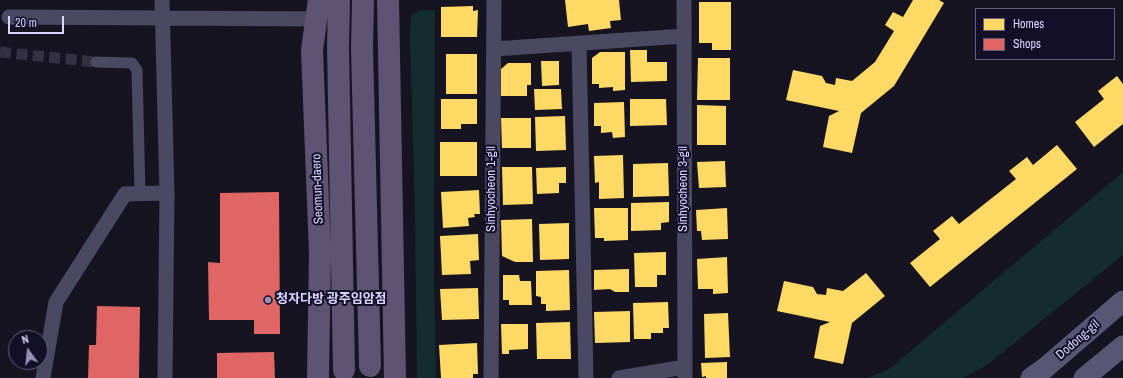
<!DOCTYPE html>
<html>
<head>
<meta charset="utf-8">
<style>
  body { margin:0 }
  #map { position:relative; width:1123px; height:378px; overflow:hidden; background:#161421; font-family:"Archivo Narrow",sans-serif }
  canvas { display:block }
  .legend { position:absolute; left:975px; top:8px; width:140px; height:52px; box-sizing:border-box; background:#130f26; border:1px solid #625e7d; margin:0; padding:5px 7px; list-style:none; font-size:12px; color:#d9d4ff }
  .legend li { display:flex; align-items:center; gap:8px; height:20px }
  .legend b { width:20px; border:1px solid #625e7d }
  .north { position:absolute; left:8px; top:330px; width:40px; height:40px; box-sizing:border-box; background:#130f26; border:1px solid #625e7d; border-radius:50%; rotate:345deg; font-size:11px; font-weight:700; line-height:16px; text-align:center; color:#d9d4ff }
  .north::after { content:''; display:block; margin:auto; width:14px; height:18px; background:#9591b1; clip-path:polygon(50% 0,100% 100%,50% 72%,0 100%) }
  .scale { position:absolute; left:8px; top:16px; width:56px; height:18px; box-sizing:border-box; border:2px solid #d9d4ff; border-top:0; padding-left:5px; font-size:12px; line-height:14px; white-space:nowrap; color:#d9d4ff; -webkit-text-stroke:3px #130f26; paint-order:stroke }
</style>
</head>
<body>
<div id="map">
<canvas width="1123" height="378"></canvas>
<ul class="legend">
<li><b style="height:11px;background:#ffd966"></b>Homes</li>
<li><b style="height:11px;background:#e06666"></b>Shops</li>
</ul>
<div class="north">N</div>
<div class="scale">20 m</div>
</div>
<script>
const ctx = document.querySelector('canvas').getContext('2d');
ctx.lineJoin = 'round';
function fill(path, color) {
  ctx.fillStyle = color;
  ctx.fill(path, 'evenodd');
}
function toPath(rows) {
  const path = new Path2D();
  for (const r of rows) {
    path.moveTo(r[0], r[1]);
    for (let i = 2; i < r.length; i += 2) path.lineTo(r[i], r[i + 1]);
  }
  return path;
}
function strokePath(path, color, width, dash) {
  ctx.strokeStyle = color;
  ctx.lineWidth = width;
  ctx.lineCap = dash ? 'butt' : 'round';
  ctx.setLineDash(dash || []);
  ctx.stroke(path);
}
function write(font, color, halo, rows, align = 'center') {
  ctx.font = font + ' "Archivo Narrow","Noto Sans KR",sans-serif';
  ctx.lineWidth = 4;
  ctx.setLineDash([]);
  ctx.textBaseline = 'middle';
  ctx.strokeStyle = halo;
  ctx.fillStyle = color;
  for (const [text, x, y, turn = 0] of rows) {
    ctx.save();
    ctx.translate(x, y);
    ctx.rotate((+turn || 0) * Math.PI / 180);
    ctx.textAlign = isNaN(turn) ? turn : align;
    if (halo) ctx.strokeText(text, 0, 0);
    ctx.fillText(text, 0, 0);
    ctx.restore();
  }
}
const green = toPath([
  [419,10,435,10,434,270,436,378,417,378,415,216,410,35,411,17],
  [1123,172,1123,255,991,362,964,378,867,378,889,369]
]);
const homes = toPath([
  [565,0,619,0,621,20,610,21,611,28,589,31,588,24,568,27],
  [913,0,939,0,944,3,894,86,861,113,852,153,823,147,829,116,839,111,786,100,793,70,822,76,826,83,835,85,836,78,852,81,875,62,894,31,885,25,893,12,903,17],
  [699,2,731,2,731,50,712,50,712,43,699,43],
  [473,6,473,11,478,10,477,37,441,37,441,7],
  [630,50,647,50,647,62,667,62,667,81,631,82],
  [600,52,625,52,625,90,613,91,613,87,599,88,599,84,592,84,592,58],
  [446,54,477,54,477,94,446,94],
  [698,58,730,58,730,100,697,100],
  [541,61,559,61,559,85,542,86],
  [508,63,531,63,531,85,527,85,527,96,501,96,501,69],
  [1117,76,1123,84,1123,124,1094,147,1075,122,1104,99,1098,91],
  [534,89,561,89,562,109,535,110],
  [441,99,477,99,477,124,461,124,461,129,441,129],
  [630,99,666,99,667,125,630,126],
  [624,102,625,137,613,138,612,132,601,133,601,126,594,126,594,103],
  [697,105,726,106,726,145,697,145],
  [565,116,566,150,536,151,535,117],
  [501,118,531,118,531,148,502,148],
  [440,142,477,142,477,176,440,176],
  [1057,145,1077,169,930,287,910,263,940,239,933,231,952,216,959,224,1016,179,1009,171,1027,157,1033,165],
  [623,155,624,198,599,199,599,182,595,183,594,156],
  [725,161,726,187,699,188,697,162],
  [668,163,669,196,633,197,633,164],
  [502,167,532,167,533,204,503,205],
  [566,167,566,183,559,183,559,193,537,194,536,168],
  [479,190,480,214,474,214,475,217,468,218,469,226,443,228,441,192],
  [669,202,669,222,661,223,661,230,631,231,631,203],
  [594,208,628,208,628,240,604,241,604,238,595,238],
  [727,208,728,239,702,240,701,231,697,231,696,210],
  [532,219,533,262,515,262,502,256,501,220],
  [569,223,569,259,540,260,539,224],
  [478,234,479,260,470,261,471,274,442,275,440,236],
  [666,252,666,275,657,275,657,287,635,287,634,253],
  [727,257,728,293,713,294,713,289,698,289,697,259],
  [629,269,629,292,615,292,610,289,594,290,594,270],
  [569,270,570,310,546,311,546,304,541,304,541,297,536,296,536,271],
  [866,273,885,296,852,323,843,364,814,358,820,326,830,322,777,311,784,281,813,287,817,294,826,295,827,288,843,291],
  [503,275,519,275,520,281,531,281,532,305,509,305,509,300,503,300],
  [478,288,479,319,442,320,440,289],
  [668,302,669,328,663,328,663,333,651,333,651,339,634,339,633,303],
  [630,311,630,342,595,343,594,312],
  [728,313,730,357,705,358,704,314],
  [570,322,571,359,537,359,536,323],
  [501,324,528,324,528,349,509,350,509,354,502,354],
  [477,343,478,374,473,374,473,378,441,378,439,345],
  [727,362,727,378,706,378,706,376,702,377,701,363]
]);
const shops = toPath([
  [279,192,280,334,254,334,254,320,209,320,208,262,220,263,220,193],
  [97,306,140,307,139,378,88,378,89,345,96,345],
  [274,352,275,378,217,378,217,353]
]);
const pedestrianTunnel = toPath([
  [0,52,96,62]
]);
const pedestrian = toPath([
  [96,62,132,63,137,70,140,193]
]);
const minor = toPath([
  [162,0,167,193,165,378],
  [684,0,685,378],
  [9,17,317,19],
  [579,43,586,378],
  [494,49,684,36],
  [43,378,56,302,125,194,167,193],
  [491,378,494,0],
  [619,378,685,367]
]);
const secondary = toPath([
  [1031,378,1044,369,1123,301],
  [1084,378,1123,346]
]);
const primary = toPath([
  [339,0,338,48,344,370],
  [363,0,362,48,370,366],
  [388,0,395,378],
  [318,378,320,253,312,50,319,0]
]);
const markers = [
  [268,300,4,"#9591b1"]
];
const streetNames = [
  ["Seomun-daero",318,189,-92],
  ["Sinhyocheon 1-gil",492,189,-90],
  ["Sinhyocheon 3-gil",684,189,-90],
  ["Dodong-gil",1078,340,-41]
];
const poiNames = [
  ["청자다방 광주임암점",276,300]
];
fill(green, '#132c2d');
fill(homes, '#ffd966');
fill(shops, '#e06666');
strokePath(pedestrianTunnel, '#333142', 11, [11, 5.5]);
strokePath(pedestrian, '#4a4962', 11);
strokePath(minor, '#4a4962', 15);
strokePath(secondary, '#575674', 21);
strokePath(primary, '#5e5373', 22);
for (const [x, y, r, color] of markers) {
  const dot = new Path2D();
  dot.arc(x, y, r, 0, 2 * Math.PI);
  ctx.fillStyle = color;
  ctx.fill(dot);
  strokePath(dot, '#130f26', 1.5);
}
write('13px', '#d9d4ff', '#130f26', streetNames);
write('bold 13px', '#d9d4ff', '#130f26', poiNames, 'left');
</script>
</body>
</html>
